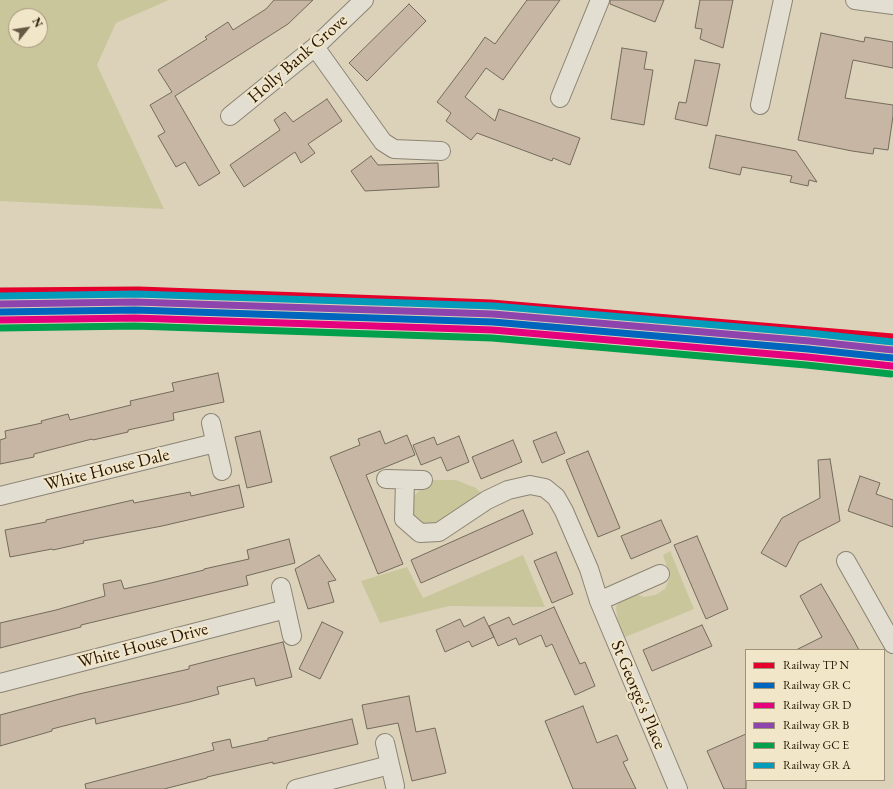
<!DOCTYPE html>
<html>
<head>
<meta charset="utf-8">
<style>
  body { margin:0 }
  #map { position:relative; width:893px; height:789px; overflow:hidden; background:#dcd2b9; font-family:"EB Garamond",serif }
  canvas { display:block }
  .legend { position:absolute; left:745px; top:649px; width:140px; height:132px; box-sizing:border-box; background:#f2e6c8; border:1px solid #a1937a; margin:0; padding:5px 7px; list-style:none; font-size:12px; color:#281605 }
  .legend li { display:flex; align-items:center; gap:8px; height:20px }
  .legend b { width:20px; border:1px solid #a1937a }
  .north { position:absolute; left:8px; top:8px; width:40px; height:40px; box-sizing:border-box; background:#f2e6c8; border:1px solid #a1937a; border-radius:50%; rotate:60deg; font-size:11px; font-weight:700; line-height:16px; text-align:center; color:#281605 }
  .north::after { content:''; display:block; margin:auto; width:14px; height:18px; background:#675844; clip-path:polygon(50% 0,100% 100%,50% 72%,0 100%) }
</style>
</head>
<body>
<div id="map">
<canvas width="893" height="789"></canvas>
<ul class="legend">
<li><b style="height:5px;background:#e4002b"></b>Railway TP N</li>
<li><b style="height:5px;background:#0065bd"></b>Railway GR C</li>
<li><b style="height:5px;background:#e5007d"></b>Railway GR D</li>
<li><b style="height:5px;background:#8e44ad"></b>Railway GR B</li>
<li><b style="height:5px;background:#029f4d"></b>Railway GC E</li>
<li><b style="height:5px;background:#049aba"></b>Railway GR A</li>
</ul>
<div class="north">N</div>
</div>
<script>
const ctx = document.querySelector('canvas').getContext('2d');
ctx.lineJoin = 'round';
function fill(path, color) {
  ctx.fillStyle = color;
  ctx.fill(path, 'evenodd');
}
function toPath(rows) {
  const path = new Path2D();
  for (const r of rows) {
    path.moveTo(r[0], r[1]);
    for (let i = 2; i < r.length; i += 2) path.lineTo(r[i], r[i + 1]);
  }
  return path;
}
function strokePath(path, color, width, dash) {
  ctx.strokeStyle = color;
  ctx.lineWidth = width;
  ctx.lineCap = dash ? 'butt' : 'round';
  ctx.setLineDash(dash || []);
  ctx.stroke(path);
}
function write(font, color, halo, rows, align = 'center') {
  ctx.font = font + ' "EB Garamond",serif';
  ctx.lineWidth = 4;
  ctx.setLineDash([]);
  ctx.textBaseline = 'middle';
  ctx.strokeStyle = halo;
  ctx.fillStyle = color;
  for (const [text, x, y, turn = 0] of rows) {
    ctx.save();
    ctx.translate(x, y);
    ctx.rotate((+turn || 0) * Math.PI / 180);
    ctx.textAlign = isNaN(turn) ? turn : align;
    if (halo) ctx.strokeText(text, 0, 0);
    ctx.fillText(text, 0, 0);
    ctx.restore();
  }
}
const green = toPath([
  [0,0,169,0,116,23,97,65,164,209,0,201],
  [16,16,40,16,40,40,16,40],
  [423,480,456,480,476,488,482,494,435,526,424,525,410,514,411,499,419,491],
  [670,551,694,609,623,638,618,624,616,607,621,597,633,593,644,597,655,595,665,589,670,577,663,555],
  [523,555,545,607,449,606,380,623,361,581,407,567,423,598]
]);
const building = toPath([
  [274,0,313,0,288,24,175,96,220,173,199,186,185,162,176,167,158,136,165,132,150,105,172,92,158,70,207,39,205,37,228,22,233,30,266,9,274,0],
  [527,0,560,0,503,80,486,68,465,97,495,121,499,109,580,138,570,165,553,158,552,161,477,133,471,140,446,121,451,113,437,102,471,57,485,37,495,44,527,0],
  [610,0,664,0,655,22,610,4,610,0],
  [700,0,733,0,723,48,700,39,702,29,695,28,700,0],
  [409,4,426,21,367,81,349,63,409,4],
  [821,33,864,42,865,37,893,42,893,68,853,60,845,98,893,105,893,116,888,150,874,148,873,154,852,151,798,140,821,33],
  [622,48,647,52,644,69,653,70,644,125,611,119,622,48],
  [695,60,720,64,707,126,675,119,679,102,686,103,695,60],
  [327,99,342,121,308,144,315,153,301,163,295,152,244,187,230,165,280,130,274,120,285,112,293,122,327,99],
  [716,135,796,151,817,182,809,180,808,186,790,182,792,176,742,167,740,175,709,168,716,135],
  [371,156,378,165,438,163,439,187,365,191,351,171,371,156],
  [218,373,224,402,173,413,174,420,128,430,128,432,93,440,92,439,34,454,34,457,0,464,0,440,6,438,5,431,42,423,41,421,68,414,70,420,131,405,130,401,174,391,172,383,218,373],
  [260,431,272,482,247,488,235,437,260,431],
  [380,431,385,444,407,435,415,455,366,475,403,564,378,574,330,457,360,445,358,439,380,431],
  [556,432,565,453,542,463,533,441,556,432],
  [459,436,469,462,447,471,441,457,421,465,413,445,434,437,437,445,459,436],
  [513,440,522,462,481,479,472,457,513,440],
  [588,451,620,528,598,537,566,460,588,451],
  [830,459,840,521,799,542,786,567,761,553,782,518,820,498,818,460,830,459],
  [860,476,880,483,876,494,893,500,893,527,848,511,860,476],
  [239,485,244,507,162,526,83,541,84,543,53,550,52,549,10,557,5,530,46,522,46,520,133,500,134,503,190,492,191,496,239,485],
  [523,510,533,534,421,583,411,560,523,510],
  [661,520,671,542,631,559,621,536,661,520],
  [697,536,728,609,706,619,674,545,697,536],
  [289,539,295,563,246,576,248,585,81,625,81,627,0,648,0,623,56,610,105,596,103,584,121,580,124,589,151,583,204,570,204,569,249,559,247,550,289,539],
  [556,552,573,594,552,603,534,561,556,552],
  [319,555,336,580,328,582,334,602,308,609,295,569,319,555],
  [821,584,852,637,859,650,796,650,822,637,800,596,821,584],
  [554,607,580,664,585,662,595,686,575,695,552,644,546,647,541,635,519,645,516,638,498,646,489,626,509,617,513,625,554,607],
  [484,617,494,637,472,647,469,641,445,652,436,630,460,619,464,627,484,617],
  [322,622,343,632,320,679,299,669,322,622],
  [702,625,712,646,652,671,643,650,702,625],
  [283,642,292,677,256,686,254,678,217,687,219,694,189,702,96,724,95,718,52,729,52,731,0,746,0,715,79,694,189,669,189,666,283,642],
  [409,696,416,732,435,728,446,773,412,781,398,723,367,729,362,705,409,696],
  [583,706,597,743,617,735,628,760,623,762,636,789,573,789,545,721,583,706],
  [352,719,358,744,273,764,273,762,207,777,207,778,164,789,86,789,85,784,214,750,212,743,230,739,232,748,268,740,268,738,352,719],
  [746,734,746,789,724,789,707,751,746,734]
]);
const minor = toPath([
  [855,0,893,5],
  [315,47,383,142,394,149,441,151],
  [560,98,600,0],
  [760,105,783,0],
  [230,116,315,47,364,0],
  [211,423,222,471],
  [386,479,423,480],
  [405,480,404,519,420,533,439,532,487,500,508,490,530,485,545,488,556,497,564,511,589,569,599,601,678,789],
  [0,496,215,443],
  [846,561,893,644],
  [281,587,292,636],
  [599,601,660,574],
  [0,683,286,609],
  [385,743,395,786],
  [296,789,390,765]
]);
const rail1 = toPath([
  [0,291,139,290,491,303,893,337]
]);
const rail2 = toPath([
  [0,312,135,310,493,322,808,349,893,358]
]);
const rail3 = toPath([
  [0,320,135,318,493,330,807,357,892,366]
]);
const rail4 = toPath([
  [0,304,135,302,493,314,809,341,893,350]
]);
const rail5 = toPath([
  [0,328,135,326,492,338,806,365,891,374]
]);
const rail6 = toPath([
  [0,296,136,294,494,306,809,333,893,342]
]);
const streetNames = [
  ["Holly Bank Grove",298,59,-41],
  ["White House Dale",107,470,-14],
  ["White House Drive",143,646,-15],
  ["St George's Place",638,695,67]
];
fill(green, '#cac69c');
fill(building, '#c7b6a3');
strokePath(building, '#736b5c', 1);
strokePath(minor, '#8c8474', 20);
strokePath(minor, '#e3ded2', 18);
strokePath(rail1, '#e4002b', 7);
strokePath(rail2, '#0065bd', 7);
strokePath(rail3, '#e5007d', 7);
strokePath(rail4, '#8e44ad', 7);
strokePath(rail5, '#029f4d', 7);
strokePath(rail6, '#049aba', 7);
write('18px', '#281605', '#f2e6c8', streetNames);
</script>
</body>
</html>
